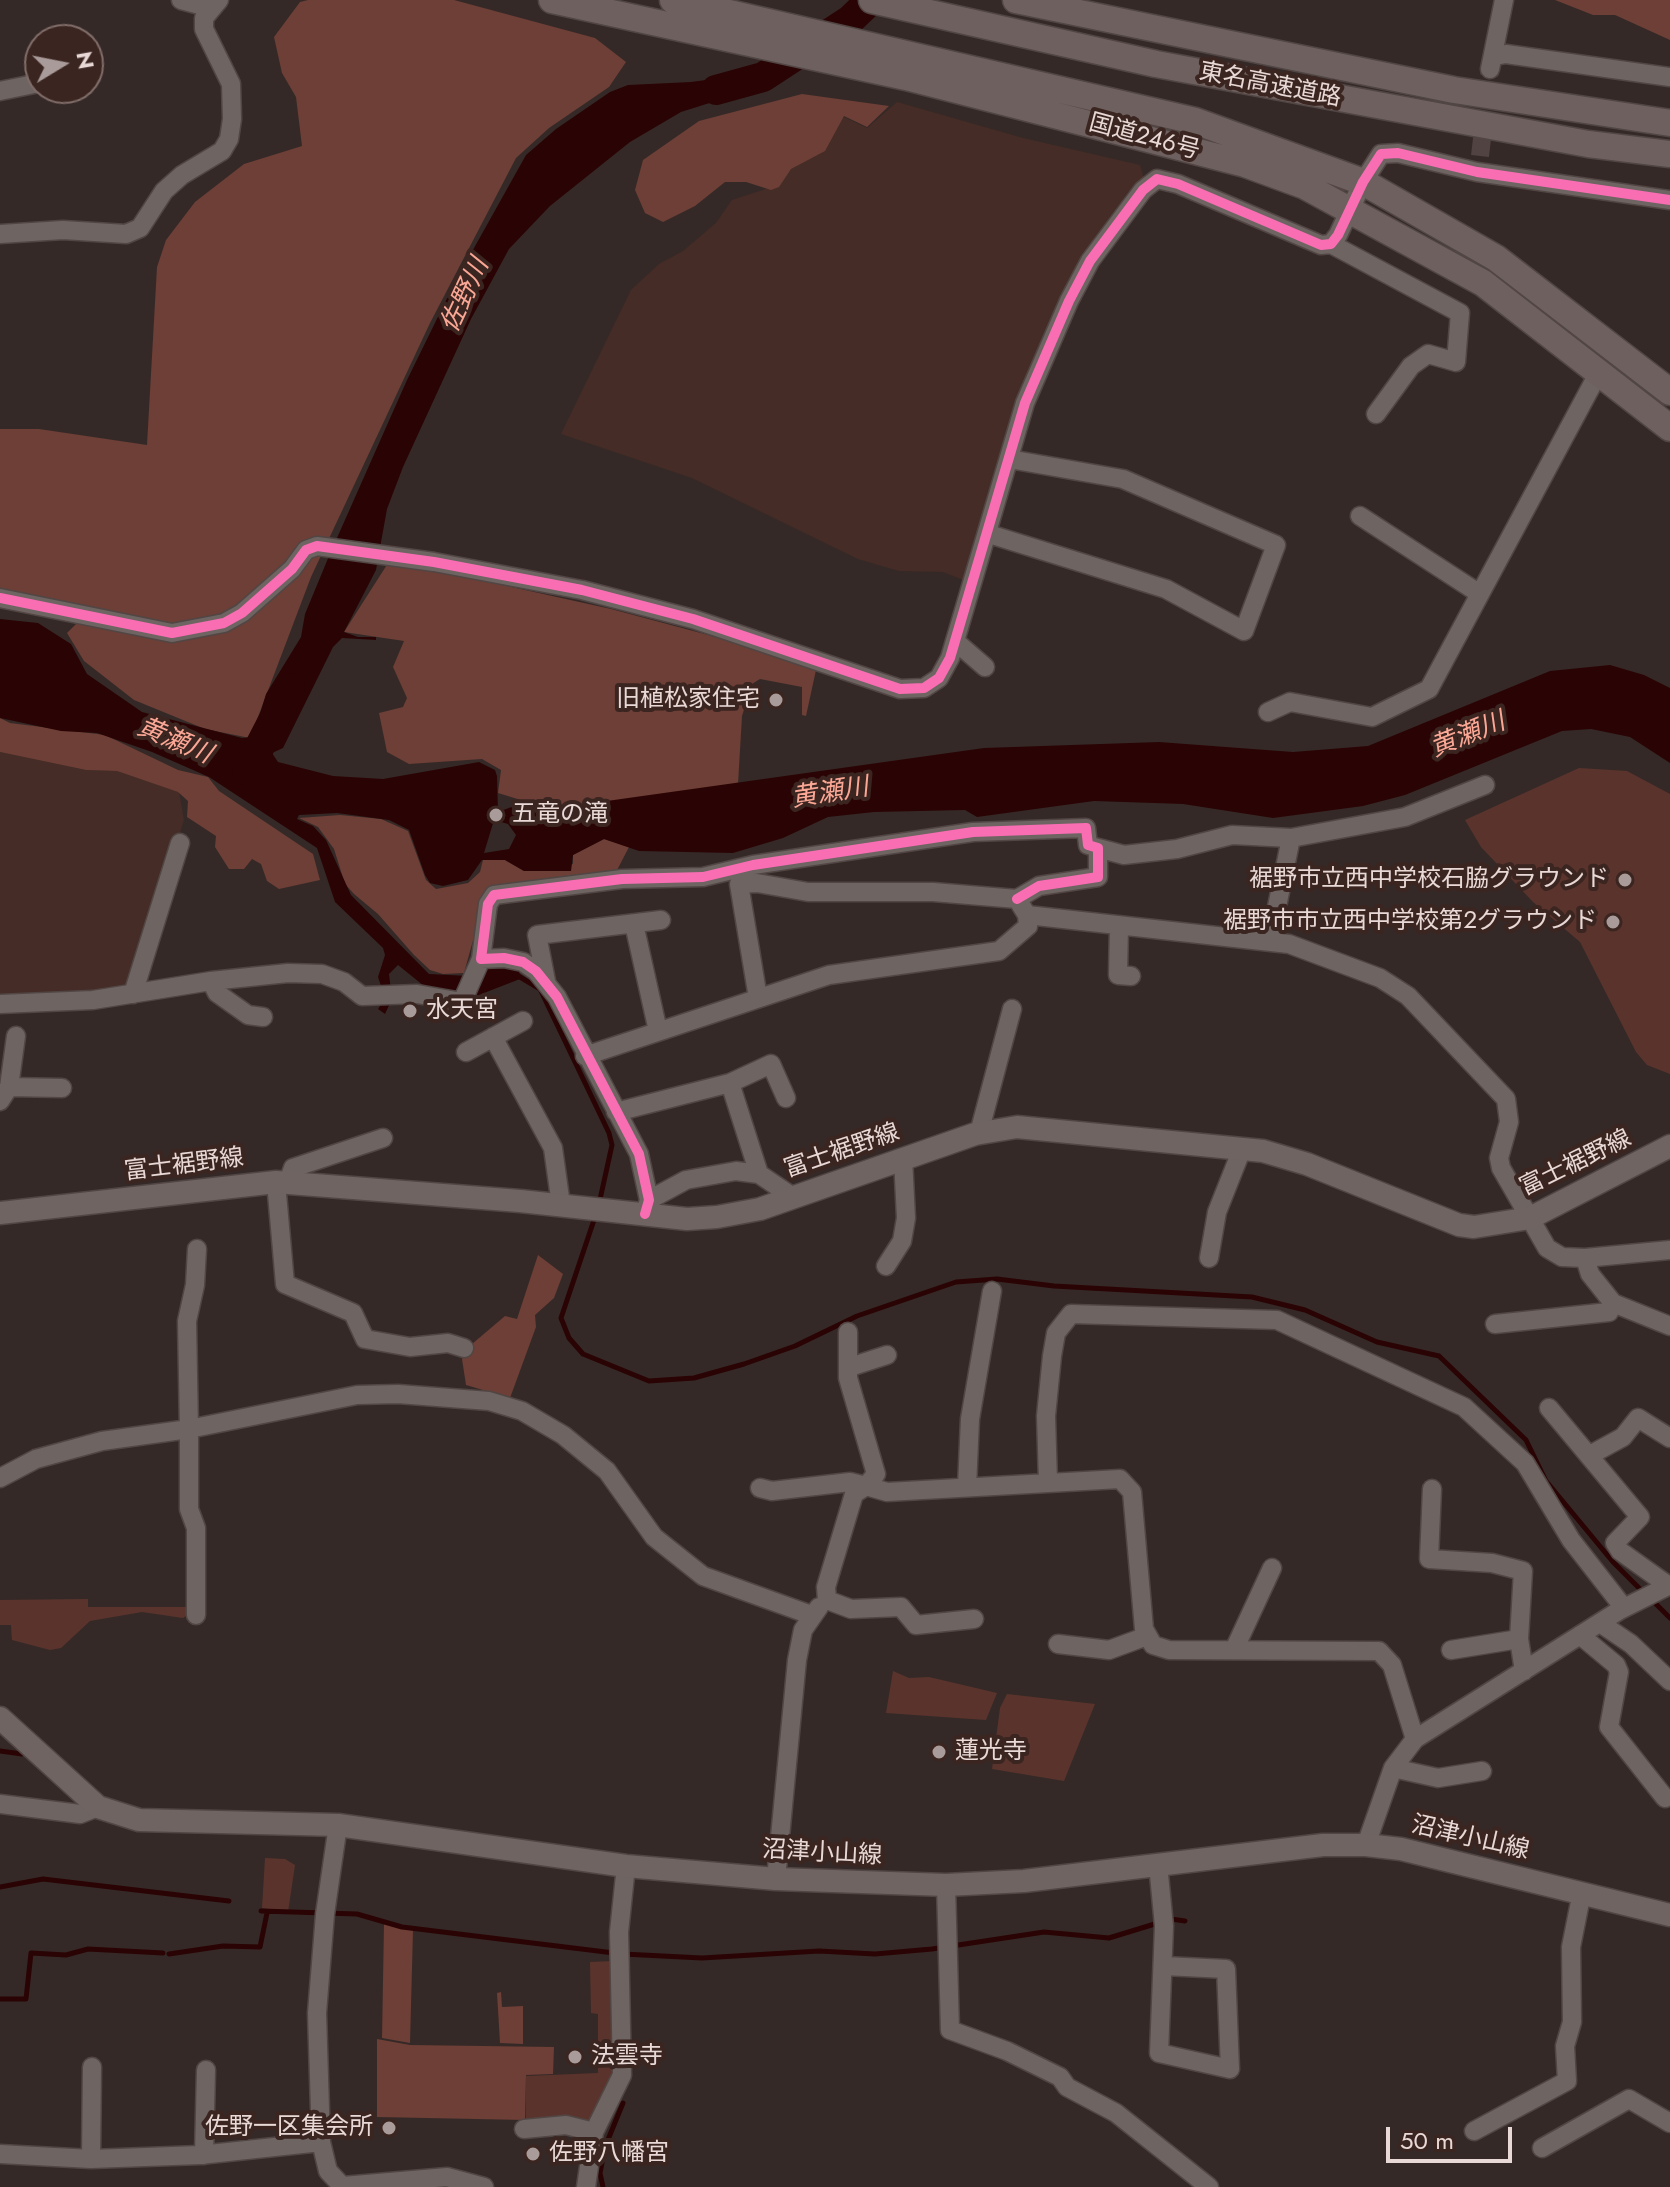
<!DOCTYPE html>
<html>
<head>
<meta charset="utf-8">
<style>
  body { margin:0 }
  #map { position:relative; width:1670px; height:2187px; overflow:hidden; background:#352927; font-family:Jost,sans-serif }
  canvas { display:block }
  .north { position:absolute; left:24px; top:24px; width:80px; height:80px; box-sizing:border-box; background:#3b2521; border:2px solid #806d69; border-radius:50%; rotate:80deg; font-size:22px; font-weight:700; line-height:32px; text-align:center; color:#e8d9d6 }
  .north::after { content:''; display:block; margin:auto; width:28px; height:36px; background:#a99b99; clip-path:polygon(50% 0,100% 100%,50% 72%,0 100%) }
  .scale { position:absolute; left:1386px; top:2127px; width:126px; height:36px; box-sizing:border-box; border:4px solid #e8d9d6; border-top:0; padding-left:10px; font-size:24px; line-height:28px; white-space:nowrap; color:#e8d9d6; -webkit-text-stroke:6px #3b2521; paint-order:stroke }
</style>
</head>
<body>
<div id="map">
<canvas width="1670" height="2187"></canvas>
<div class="north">N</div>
<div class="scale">50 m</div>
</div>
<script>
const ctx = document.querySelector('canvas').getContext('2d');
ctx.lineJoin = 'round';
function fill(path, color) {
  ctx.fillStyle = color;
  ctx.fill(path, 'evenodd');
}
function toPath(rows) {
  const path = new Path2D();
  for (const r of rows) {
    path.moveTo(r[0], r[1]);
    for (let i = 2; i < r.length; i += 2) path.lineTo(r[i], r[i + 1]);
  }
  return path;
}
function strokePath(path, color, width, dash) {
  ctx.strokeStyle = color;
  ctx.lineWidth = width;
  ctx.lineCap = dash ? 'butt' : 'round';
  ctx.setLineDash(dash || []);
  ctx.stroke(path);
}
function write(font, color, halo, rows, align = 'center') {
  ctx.font = font + ' Jost,"Noto Sans JP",sans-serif';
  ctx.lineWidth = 8;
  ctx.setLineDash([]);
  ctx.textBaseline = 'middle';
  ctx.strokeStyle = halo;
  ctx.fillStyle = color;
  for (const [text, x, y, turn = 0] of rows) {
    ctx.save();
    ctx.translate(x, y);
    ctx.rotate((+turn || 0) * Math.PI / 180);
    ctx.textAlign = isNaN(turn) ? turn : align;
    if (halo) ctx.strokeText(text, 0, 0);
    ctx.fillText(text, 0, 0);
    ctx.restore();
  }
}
const built = toPath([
  [897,102,1023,138,1140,165,1144,179,1068,295,966,581,943,572,899,571,858,559,692,478,561,434,631,290,659,264,683,251,716,223,732,200,778,185,814,138,844,117,867,128],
  [0,752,86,770,117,771,179,792,184,820,131,984,122,990,0,998]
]);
const green = toPath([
  [1579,768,1627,771,1670,794,1670,1074,1647,1065,1636,1052,1580,942,1533,902,1481,847,1465,820],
  [88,1599,88,1607,192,1607,191,1613,183,1618,142,1612,90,1621,61,1648,50,1650,12,1640,11,1625,0,1625,0,1600],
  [893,1671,909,1678,929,1677,997,1693,986,1720,886,1713],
  [1007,1694,1095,1704,1064,1781,992,1769,1000,1708],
  [265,1858,285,1859,295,1865,288,1912,262,1908],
  [614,1961,617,2068,592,2121,526,2121,526,2076,598,2073,598,2014,591,2013,590,1962]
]);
const forest = toPath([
  [308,0,454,0,595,38,626,62,609,87,549,128,516,158,430,323,311,577,250,738,205,729,134,700,84,661,67,633,88,612,0,591,0,429,39,429,147,445,157,267,166,240,195,202,244,164,302,146,296,97,282,73,274,37,300,2],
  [1555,0,1670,0,1670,40,1615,15,1593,15],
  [802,94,889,106,867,127,844,116,825,151,791,169,779,187,771,190,746,182,725,182,695,206,663,222,645,213,635,190,643,160,699,121],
  [390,560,611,609,757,648,816,670,806,716,802,715,802,687,760,679,752,684,742,716,738,784,622,801,550,809,498,793,501,770,482,759,409,764,387,752,379,713,403,707,407,698,393,667,404,641,344,632],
  [0,718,10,723,105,735,178,770,208,777,219,791,313,854,320,880,279,889,267,881,261,864,252,859,244,869,229,869,215,847,216,836,187,817,188,801,178,792,117,771,86,770,0,752],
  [340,815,381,819,408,831,426,880,436,889,468,883,480,872,483,860,505,860,524,871,573,864,573,855,604,839,629,847,614,876,485,897,464,973,443,974,430,970,414,955,378,914,354,894,345,884,334,849,318,827,299,818],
  [538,1255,563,1274,554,1298,535,1315,536,1327,510,1398,466,1385,462,1359,472,1344,505,1316,517,1319],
  [384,1924,413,1930,410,2043,382,2038],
  [501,1992,502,2007,523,2006,523,2044,500,2043,497,1993],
  [377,2039,410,2045,554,2047,553,2074,526,2075,525,2120,377,2117]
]);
const water = toPath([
  [751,74,757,88,681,112,630,142,550,206,509,249,471,319,403,467,387,509,376,570,344,632,358,637,376,637,376,640,342,638,333,647,283,748,272,753,278,762,333,776,383,779,479,762,495,770,497,776,498,812,525,802,550,809,984,748,1159,742,1293,752,1368,746,1550,671,1610,665,1644,675,1670,688,1670,763,1630,737,1591,729,1562,731,1405,795,1363,806,1273,818,1183,804,1094,801,977,817,965,810,874,812,828,817,783,838,733,853,639,851,604,839,573,855,571,871,524,871,505,860,482,860,468,880,443,886,430,883,425,875,409,830,389,820,337,813,299,815,297,819,313,826,326,840,351,895,429,974,469,976,488,969,519,968,520,979,466,1000,424,986,398,965,389,974,392,999,385,1014,378,1009,385,998,378,977,385,955,383,948,335,902,317,848,209,777,152,752,97,733,61,731,0,718,0,619,38,623,71,644,87,674,142,712,242,738,273,735,269,720,259,717,266,694,301,637,305,614,329,556,407,380,455,282,526,155,556,129,610,92,628,85,691,82],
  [494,820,508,824,516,835,509,849,484,853]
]);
const stream = toPath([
  [515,974,540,989,609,1133,612,1145,599,1204],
  [595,1217,561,1318,569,1338,583,1354,649,1381,694,1378,744,1364,795,1346,857,1316,956,1282,997,1279,1054,1286,1252,1297,1305,1310,1377,1342,1439,1356,1526,1440,1546,1481,1613,1562,1643,1592],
  [1651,1599,1670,1618],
  [0,1751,22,1754],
  [0,1887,43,1879,229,1901],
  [261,1911,357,1914,402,1927,614,1953],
  [169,1954,223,1946,260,1947,267,1913],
  [623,1954,702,1958,819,1951,875,1954,932,1949,1044,1932,1109,1938,1171,1919,1185,1921],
  [0,1999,26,1999,31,1953,66,1955,88,1949,163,1953],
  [603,2187,600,2173,605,2147,623,2103]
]);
const river = toPath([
  [716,90,763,77,850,20,871,0],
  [247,771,290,688]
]);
const minorTunnel = toPath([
  [1480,156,1490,69]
]);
const minor = toPath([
  [181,0,211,8],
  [1495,56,1506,54,1670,77],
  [1490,69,1504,0],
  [0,91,39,83],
  [0,234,63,230,126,234,140,228,164,191,182,175,222,151,229,139,232,119,231,84,204,29,204,18,219,0],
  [1331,244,1460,313,1456,362,1428,354,1411,366,1376,414],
  [1360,516,1480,594],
  [989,534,1166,589,1244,631,1276,545,1123,479,1009,459],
  [0,598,172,633,224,623,242,613,292,569,306,550,317,546,434,562,582,590,693,619,900,689,924,688,939,678,950,658,1025,403,1069,301,1090,261,1143,190,1157,179,1178,184,1321,245,1331,244,1338,235,1363,182,1381,154,1398,153,1477,172,1670,200],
  [955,641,985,667],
  [1268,712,1290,702,1372,717,1429,689,1599,372],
  [1291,838,1405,817,1485,785],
  [1098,848,1124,855,1177,849,1232,835,1291,838,1270,941],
  [1027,915,1289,944,1380,978,1408,996,1506,1099,1509,1122,1499,1158,1501,1168,1547,1248,1562,1257,1585,1258,1670,1250],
  [634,924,658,1031],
  [1119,926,1118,975,1131,976],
  [211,981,217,993,248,1015,263,1017],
  [546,981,537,935,661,920],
  [133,994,180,843],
  [0,1004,93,1000,211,981,288,973,322,974,344,982,362,996,417,994,462,1002,481,959],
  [493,1037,553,1148,561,1205],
  [466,1052,523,1021],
  [585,1056,829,975,999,951,1028,926,1027,915,1017,899,933,892,808,892,757,883,739,884,758,998],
  [730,1083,759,1174],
  [9,1087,62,1088],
  [0,1101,9,1087,16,1036],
  [616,1112,730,1083,771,1064,786,1098],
  [979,1133,1012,1009],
  [276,1182,285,1284,353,1313,365,1339,410,1347,448,1343,464,1348],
  [288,1182,293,1168,383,1138],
  [649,1200,686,1180,736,1171,759,1174,793,1197],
  [645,1214,649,1200,639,1154,557,997,536,971,523,962,504,958,481,959,488,904,494,895,622,879,703,877,753,865,973,832,1086,828,1088,845,1098,848,1098,877,1039,886,1017,899],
  [1209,1258,1217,1212,1242,1149],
  [886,1266,902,1241,906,1218,903,1158],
  [1613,1303,1670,1326],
  [1495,1324,1609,1312,1613,1303,1590,1274,1585,1258],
  [850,1367,887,1355],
  [1549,1408,1640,1517,1615,1543,1620,1551,1669,1586],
  [1590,1455,1623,1437,1638,1418,1670,1438],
  [0,1478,36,1459,102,1441,189,1429,187,1321,195,1285,197,1249],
  [1048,1482,1046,1416,1052,1356,1056,1333,1071,1314,1277,1320,1464,1407,1525,1463,1571,1540,1624,1608],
  [967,1487,970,1419,992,1291],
  [760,1488,772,1491,850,1482,866,1486,876,1474,848,1378,848,1332],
  [1432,1489,1429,1559,1492,1563,1523,1571,1519,1639,1524,1671],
  [196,1615,196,1528,189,1509,189,1429,357,1395,398,1394,489,1401,522,1411,563,1435,607,1471,654,1537,703,1576,811,1615],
  [974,1619,916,1625,901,1607,851,1609,827,1600,826,1587,854,1494,866,1486,887,1492,1120,1479,1132,1492,1144,1629,1153,1645,1169,1650,1379,1651,1392,1665,1415,1739],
  [1600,1623,1631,1644,1670,1681],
  [1580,1635,1616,1665,1619,1672,1609,1727,1665,1798],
  [1058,1644,1109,1650,1147,1636],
  [1234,1650,1272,1568],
  [1451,1650,1519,1639],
  [1393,1768,1438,1778,1482,1771],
  [0,1804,80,1814,98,1807],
  [338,1825,325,1914,317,2013,321,2142,328,2171,343,2187],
  [1366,1845,1393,1768,1415,1739,1620,1610,1670,1585],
  [1158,1864,1164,1926,1159,2053,1230,2069,1226,1969,1164,1966],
  [776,1879,797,1660,803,1630,819,1607],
  [946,1885,950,2030,1007,2051,1060,2077,1067,2087,1116,2113,1209,2187],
  [524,2129,566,2125,594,2132],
  [1474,2131,1567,2081,1565,2046,1572,2022,1571,1947,1582,1892],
  [1542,2148,1629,2099,1670,2123],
  [0,2154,91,2159,200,2155,321,2142],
  [204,2155,206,2070],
  [91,2159,92,2067],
  [343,2186,447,2177,484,2187],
  [586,2187,594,2132,622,2075,619,1932,626,1866]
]);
const major = toPath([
  [0,1213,276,1182,520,1201,687,1219,717,1217,760,1209,975,1134,1017,1127,1263,1151,1307,1164,1459,1225,1474,1227,1530,1218,1670,1146],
  [0,1718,98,1807,139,1820,338,1825,626,1866,776,1879,946,1885,1024,1881,1323,1845,1366,1845,1401,1849,1670,1915]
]);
const highway = toPath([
  [552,0,906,77,1245,164,1305,186,1483,283,1670,428],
  [673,0,1195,121,1363,182,1496,258,1670,392],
  [872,0,1156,64,1588,144,1670,154],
  [1016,0,1454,90,1670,123]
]);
const cycleway = toPath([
  [0,598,172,633,224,623,242,613,292,569,306,550,317,546,434,562,582,590,693,619,900,689,924,688,939,678,950,658,1025,403,1069,301,1090,261,1143,190,1157,179,1178,184,1321,245,1331,244,1338,235,1363,182,1381,154,1398,153,1477,172,1670,200],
  [645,1214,649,1200,639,1154,557,997,536,971,523,962,504,958,481,959,488,904,494,895,622,879,703,877,753,865,973,832,1086,828,1088,845,1098,848,1098,877,1039,886,1017,899]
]);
const markers = [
  [776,700,8,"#a99b99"],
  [496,815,8,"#a99b99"],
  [1625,880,8,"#a99b99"],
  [1613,922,8,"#a99b99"],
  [410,1011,8,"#a99b99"],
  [939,1752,8,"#a99b99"],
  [575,2057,8,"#a99b99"],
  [389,2128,8,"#a99b99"],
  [533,2154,8,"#a99b99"]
];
const streetNames = [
  ["東名高速道路",1270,86,11],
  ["国道246号",1144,138,15],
  ["富士裾野線",842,1152,-19],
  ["富士裾野線",1576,1164,-26],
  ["富士裾野線",184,1166,-7],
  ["沼津小山線",1470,1839,13],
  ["沼津小山線",822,1854,3]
];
const poiNames = [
  ["旧植松家住宅",760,700,"right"],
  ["五竜の滝",512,815],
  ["裾野市立西中学校石脇グラウンド",1609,880,"right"],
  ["裾野市市立西中学校第２グラウンド",1597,922,"right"],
  ["水天宮",426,1011],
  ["蓮光寺",955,1752],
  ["法雲寺",591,2057],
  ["佐野一区集会所",373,2128,"right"],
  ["佐野八幡宮",549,2154]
];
const waterNames = [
  ["佐野川",466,296,-65],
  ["黄瀬川",1468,736,-22],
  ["黄瀬川",174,742,23],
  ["黄瀬川",830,794,-9]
];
fill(built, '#452c26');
fill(green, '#5a342c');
fill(forest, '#6d3f36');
fill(water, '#2a0404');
strokePath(stream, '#2a0404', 5);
strokePath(river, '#2a0404', 30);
strokePath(minorTunnel, '#504341', 18, [18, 9]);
strokePath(minor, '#514644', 21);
strokePath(major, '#514644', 25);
strokePath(highway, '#514644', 29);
strokePath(minor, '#6e6462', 18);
strokePath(major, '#706462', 22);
strokePath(highway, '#6e605e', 26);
strokePath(cycleway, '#f96db3', 10);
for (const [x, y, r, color] of markers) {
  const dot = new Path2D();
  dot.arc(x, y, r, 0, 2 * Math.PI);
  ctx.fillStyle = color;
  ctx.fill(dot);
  strokePath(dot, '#3b2521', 3);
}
write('24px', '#e8d9d6', '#3b2521', streetNames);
write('24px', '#e8d9d6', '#3b2521', poiNames, 'left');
write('italic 26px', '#fba795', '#3b2521', waterNames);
</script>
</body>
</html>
